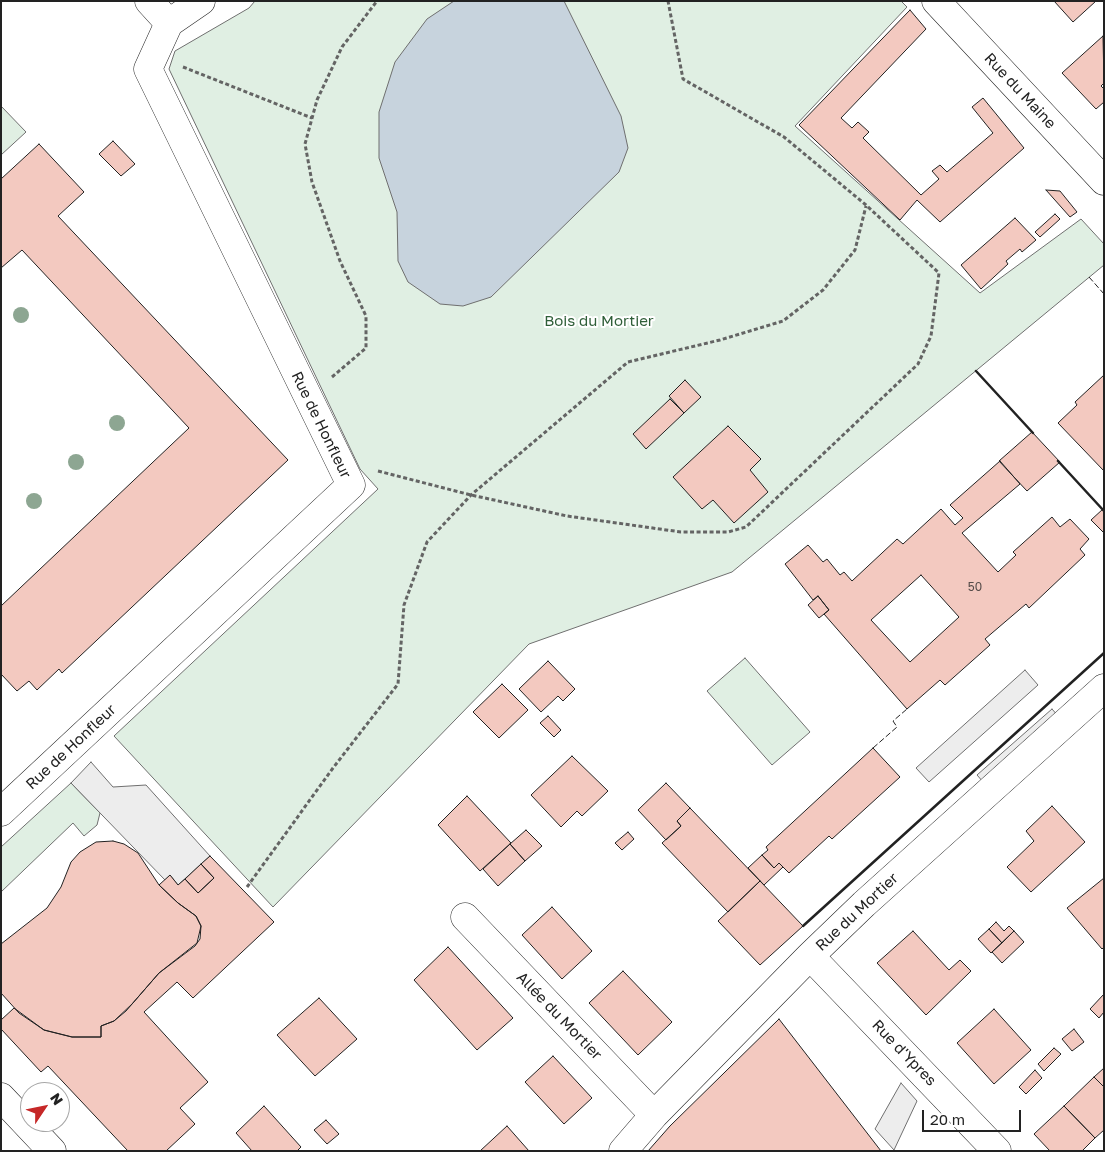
<!DOCTYPE html>
<html>
<head>
<meta charset="utf-8">
<style>
  body { margin:0 }
  #map { position:relative; width:1105px; height:1152px; overflow:hidden; background:#fff; font-family:"Golos Text",sans-serif }
  canvas { display:block }
  .frame { position:absolute; inset:0; border:2px solid #222; pointer-events:none }
  .north { position:absolute; left:20px; top:1082px; width:50px; height:50px; box-sizing:border-box; background:#fff; border:1px solid #a7a7a7; border-radius:50%; rotate:56deg; font-size:14px; font-weight:700; line-height:20px; text-align:center; color:#222 }
  .north::after { content:''; display:block; margin:auto; width:18px; height:22px; background:#c62828; clip-path:polygon(50% 0,100% 100%,50% 72%,0 100%) }
  .scale { position:absolute; left:922px; top:1110px; width:99px; height:22px; box-sizing:border-box; border:2px solid #222; border-top:0; padding-left:6px; font-size:15px; line-height:18px; white-space:nowrap; color:#222; -webkit-text-stroke:4px #fff; paint-order:stroke }
</style>
</head>
<body>
<div id="map">
<canvas width="1105" height="1152"></canvas>
<div class="frame"></div>
<div class="north">N</div>
<div class="scale">20 m</div>
</div>
<script>
const ctx = document.querySelector('canvas').getContext('2d');
ctx.lineJoin = 'round';
function fill(path, color) {
  ctx.fillStyle = color;
  ctx.fill(path, 'evenodd');
}
function toPath(rows) {
  const path = new Path2D();
  for (const r of rows) {
    path.moveTo(r[0], r[1]);
    for (let i = 2; i < r.length; i += 2) path.lineTo(r[i], r[i + 1]);
  }
  return path;
}
function strokePath(path, color, width, dash) {
  ctx.strokeStyle = color;
  ctx.lineWidth = width;
  ctx.lineCap = dash ? 'butt' : 'round';
  ctx.setLineDash(dash || []);
  ctx.stroke(path);
}
function write(font, color, halo, rows, align = 'center') {
  ctx.font = font + ' "Golos Text",sans-serif';
  ctx.lineWidth = 4;
  ctx.setLineDash([]);
  ctx.textBaseline = 'middle';
  ctx.strokeStyle = halo;
  ctx.fillStyle = color;
  for (const [text, x, y, turn = 0] of rows) {
    ctx.save();
    ctx.translate(x, y);
    ctx.rotate((+turn || 0) * Math.PI / 180);
    ctx.textAlign = isNaN(turn) ? turn : align;
    if (halo) ctx.strokeText(text, 0, 0);
    ctx.fillText(text, 0, 0);
    ctx.restore();
  }
}
const green = toPath([
  [255,1,901,1,907,7,795,126,980,293,1081,219,1104,244,1104,265,732,572,529,644,273,907,114,736,378,489,360,469,169,69,175,51,249,8,255,1],
  [1,106,26,132,1,155,1,106],
  [745,658,810,732,772,765,707,691,745,658],
  [71,783,100,813,97,825,84,836,73,823,1,892,1,847,71,783]
]);
const parking = toPath([
  [1025,670,1038,685,929,782,916,768,1025,670],
  [1052,709,1059,717,984,783,977,775,1052,709],
  [91,762,113,787,146,785,210,856,178,885,170,875,165,880,71,783,91,762],
  [901,1083,917,1101,894,1150,875,1129,901,1083]
]);
const water = toPath([
  [454,1,564,1,621,116,628,148,619,172,491,297,463,306,440,304,408,282,398,261,397,212,379,158,379,112,395,62,427,19,454,1]
]);
const building = toPath([
  [1054,1,1096,1,1073,22,1054,1],
  [910,10,926,29,841,118,852,128,858,122,869,132,863,138,921,195,939,179,932,171,940,165,947,172,993,133,972,107,983,98,1024,148,940,222,917,200,900,220,799,125,910,10],
  [1103,36,1104,83,1101,86,1104,89,1104,102,1096,109,1062,73,1103,36],
  [113,141,135,164,121,176,99,154,113,141],
  [39,144,84,192,58,216,288,460,62,673,59,669,37,690,29,681,17,691,1,674,1,606,189,428,22,250,1,268,1,179,39,144],
  [1046,190,1060,191,1077,212,1070,217,1046,190],
  [1055,214,1060,219,1040,237,1035,232,1055,214],
  [1015,218,1036,240,1022,252,1020,249,1006,261,1008,264,981,289,961,265,1015,218],
  [1104,375,1104,471,1058,423,1077,405,1075,402,1104,375],
  [685,380,701,397,684,413,669,396,685,380],
  [670,399,684,413,646,449,633,434,670,399],
  [728,426,761,459,750,470,768,492,734,523,713,500,702,509,673,477,728,426],
  [1032,432,1060,462,1027,491,999,461,1032,432],
  [1000,461,1020,484,962,533,998,572,1016,555,1013,552,1052,517,1060,527,1070,519,1089,539,1080,549,1085,555,1029,608,1026,604,985,639,990,645,945,685,940,680,907,709,824,614,829,610,818,596,813,600,785,564,808,545,823,562,827,559,840,575,844,572,852,581,897,539,903,544,941,509,955,525,963,518,950,505,1000,461],
  [921,575,959,617,910,662,871,620,921,575],
  [1103,509,1104,511,1104,533,1091,520,1103,509],
  [818,596,829,610,819,618,808,605,818,596],
  [548,661,575,689,563,701,558,696,541,712,519,689,548,661],
  [502,684,528,710,499,738,473,712,502,684],
  [548,716,561,730,554,737,540,723,548,716],
  [873,748,900,777,832,839,829,836,789,873,779,863,774,868,762,855,768,850,766,847,873,748],
  [572,756,608,791,582,816,577,811,561,827,531,795,572,756],
  [666,783,690,808,677,821,681,826,666,840,638,810,666,783],
  [467,796,511,843,480,871,438,825,467,796],
  [1052,806,1085,842,1031,892,1007,867,1034,841,1026,831,1052,806],
  [690,808,760,881,728,912,662,843,681,826,677,821,690,808],
  [526,830,542,846,525,861,510,844,526,830],
  [628,832,634,839,622,850,615,843,628,832],
  [113,841,124,844,138,853,159,885,178,903,196,916,201,926,200,939,195,946,159,973,126,1011,114,1021,101,1026,101,1037,72,1037,44,1030,19,1013,1,993,1,944,47,908,61,887,71,862,80,852,96,842,113,841],
  [510,844,525,861,498,886,483,869,510,844],
  [762,855,774,868,779,863,783,867,764,885,748,868,762,855],
  [210,856,274,922,193,998,177,982,144,1012,208,1082,180,1108,195,1124,166,1151,128,1151,48,1066,41,1072,1,1029,1,1020,14,1008,44,1030,72,1037,101,1037,101,1026,114,1021,132,1004,159,973,197,943,201,926,196,916,178,903,159,885,170,875,178,885,185,879,198,893,214,878,201,864,210,856],
  [201,864,214,878,198,893,185,879,201,864],
  [1104,878,1104,947,1102,949,1067,908,1104,878],
  [760,881,803,926,760,965,718,921,760,881],
  [552,907,592,951,562,979,522,935,552,907],
  [996,922,1004,931,1009,926,1014,931,1002,943,989,929,996,922],
  [989,929,1002,943,991,953,978,939,989,929],
  [913,931,949,970,960,960,971,971,926,1015,877,963,913,931],
  [1014,931,1024,942,1002,963,992,952,1014,931],
  [448,947,513,1018,477,1050,414,980,448,947],
  [623,971,672,1022,638,1055,589,1003,623,971],
  [1104,994,1104,1012,1099,1018,1090,1009,1104,994],
  [319,998,357,1039,315,1076,277,1035,319,998],
  [994,1009,1031,1050,994,1084,957,1043,994,1009],
  [779,1019,881,1151,648,1151,670,1126,779,1019],
  [1074,1029,1084,1042,1072,1051,1062,1039,1074,1029],
  [1054,1048,1061,1054,1044,1071,1038,1064,1054,1048],
  [553,1056,592,1098,564,1124,525,1082,553,1056],
  [1104,1068,1104,1087,1094,1077,1104,1068],
  [1035,1070,1042,1078,1026,1094,1019,1087,1035,1070],
  [1094,1077,1104,1087,1104,1130,1095,1138,1064,1106,1094,1077],
  [264,1106,301,1147,297,1151,252,1151,236,1133,264,1106],
  [1064,1106,1095,1138,1082,1151,1050,1151,1034,1134,1064,1106],
  [326,1120,339,1134,327,1144,314,1130,326,1120],
  [507,1126,529,1151,480,1151,507,1126]
]);
const path = toPath([
  [183,67,312,118],
  [332,377,366,348,366,316,340,261,312,182,305,144,317,100,342,47,377,1],
  [378,471,471,495,567,516,681,532,728,532,746,527,918,364,931,336,939,273,866,205,784,137,683,79,668,1],
  [247,887,333,768,398,684,404,605,427,542,471,495,628,362,720,340,783,321,823,290,855,250,866,206]
]);
const street = toPath([
  [149,1,169,23],
  [936,1,1104,181],
  [1,812,351,485,148,69,169,23,201,1],
  [465,917,654,1115],
  [810,956,997,1151],
  [1,1097,52,1151],
  [623,1151,654,1115,810,956,864,904,1104,688]
]);
const fence = toPath([
  [1089,277,1104,294],
  [873,748,897,727,893,721,907,709]
]);
const wall = toPath([
  [976,371,1033,433],
  [1058,461,1104,511],
  [803,926,1104,653]
]);
const trees = [
  [21,315],
  [117,423],
  [76,462],
  [34,501]
];
const numberNames = [
  ["50",975,587]
];
const streetNames = [
  ["Rue du Maine",1020,91,47],
  ["Rue de Honfleur",321,425,64],
  ["Rue de Honfleur",71,747,-43],
  ["Rue du Mortier",857,912,-43],
  ["Allée du Mortier",559,1016,46],
  ["Rue d'Ypres",904,1053,46]
];
const parkNames = [
  ["Bois du Mortier",599,321]
];
fill(green, '#e0efe3');
strokePath(green, '#6f6f6f', 1);
fill(parking, '#ededed');
strokePath(parking, '#6f6f6f', 1);
fill(water, '#c7d3dd');
strokePath(water, '#6f6f6f', 1);
fill(building, '#f3c9c0');
strokePath(building, '#222', 1);
strokePath(street, '#222', 29);
strokePath(path, '#646464', 3, [4, 2.5]);
strokePath(street, '#fff', 28);
strokePath(fence, '#222', 1, [6, 2.5]);
strokePath(wall, '#222', 2.5);
ctx.fillStyle = '#8da692';
for (const [x, y] of trees) {
  ctx.beginPath();
  ctx.arc(x, y, 8, 0, 2 * Math.PI);
  ctx.fill();
}
write('12px', '#564c4a', null, numberNames);
write('15px', '#222', '#fff', streetNames);
write('15px', '#2f5e38', '#fff', parkNames);
</script>
</body>
</html>
